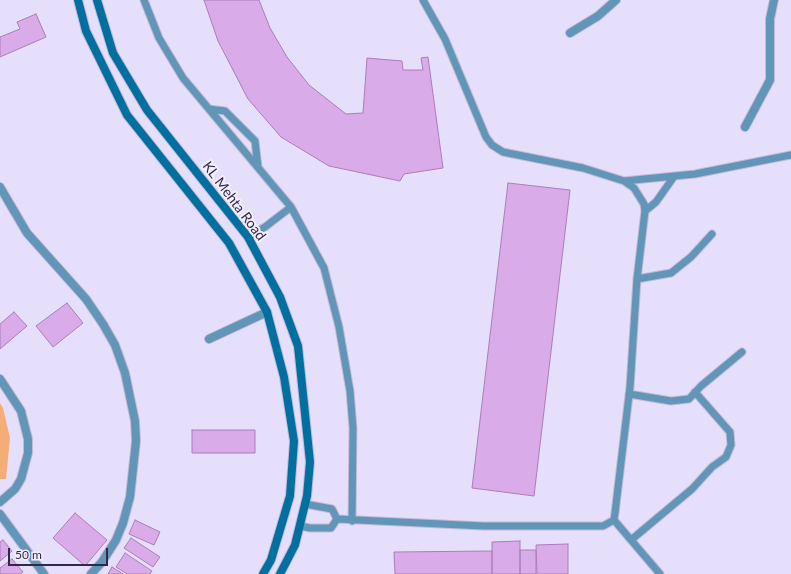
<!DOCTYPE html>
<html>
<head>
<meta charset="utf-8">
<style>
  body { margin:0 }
  #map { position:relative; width:791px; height:574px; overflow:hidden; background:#e6dffb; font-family:Lato,sans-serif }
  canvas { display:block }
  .scale { position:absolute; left:8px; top:548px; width:100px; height:18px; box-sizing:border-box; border:2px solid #312843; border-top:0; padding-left:5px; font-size:12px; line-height:14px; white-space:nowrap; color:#312843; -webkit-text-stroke:3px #f2eefd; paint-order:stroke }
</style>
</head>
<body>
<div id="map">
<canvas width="791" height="574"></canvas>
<div class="scale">50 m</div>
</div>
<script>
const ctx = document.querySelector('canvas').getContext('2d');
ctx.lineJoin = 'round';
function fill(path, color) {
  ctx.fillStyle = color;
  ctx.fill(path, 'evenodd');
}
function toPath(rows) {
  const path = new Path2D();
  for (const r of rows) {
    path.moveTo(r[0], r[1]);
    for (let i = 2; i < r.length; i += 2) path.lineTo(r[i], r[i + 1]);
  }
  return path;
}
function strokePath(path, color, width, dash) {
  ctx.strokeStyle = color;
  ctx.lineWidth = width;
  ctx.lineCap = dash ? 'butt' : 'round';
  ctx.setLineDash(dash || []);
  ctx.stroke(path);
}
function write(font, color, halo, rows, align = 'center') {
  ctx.font = font + ' Lato,sans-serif';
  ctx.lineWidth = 4;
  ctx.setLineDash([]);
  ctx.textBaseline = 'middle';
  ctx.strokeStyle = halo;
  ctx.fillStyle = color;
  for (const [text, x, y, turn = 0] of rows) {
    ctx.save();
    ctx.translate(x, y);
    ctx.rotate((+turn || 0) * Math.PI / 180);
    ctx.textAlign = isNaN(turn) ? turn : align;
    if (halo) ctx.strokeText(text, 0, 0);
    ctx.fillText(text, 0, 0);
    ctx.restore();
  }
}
const green = toPath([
  [0,403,3,408,10,438,6,479,0,479]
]);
const building = toPath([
  [204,0,259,0,270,28,287,57,309,85,346,114,363,113,367,58,402,61,403,70,423,70,421,58,428,57,443,168,404,174,400,181,329,166,281,137,248,99,218,41,204,0],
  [36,14,46,37,0,57,0,37,20,29,17,22,36,14],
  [508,183,570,190,534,496,472,488,508,183],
  [67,303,83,323,53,347,36,326,67,303],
  [14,312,27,326,0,349,0,324,14,312],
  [192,430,255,430,255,453,192,453,192,430],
  [75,513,107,540,85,566,53,538,75,513],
  [135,520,160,532,154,545,129,534,135,520],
  [131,538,160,557,153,567,124,548,131,538],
  [3,540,12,551,0,561,0,542,3,540],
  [520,541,520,574,492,574,492,542,520,541],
  [568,544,568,574,537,574,536,545,568,544],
  [520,550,536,550,536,574,520,574,520,550],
  [492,551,492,574,395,574,394,552,492,551],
  [125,553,152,571,150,574,127,574,116,567,125,553],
  [12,559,23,572,20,574,0,574,0,568,12,559],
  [112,567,123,574,108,574,112,567]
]);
const lane = toPath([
  [144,0,159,38,183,78,291,207,265,227,248,237],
  [209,109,225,111,255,141,258,167],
  [624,181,695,174,791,155],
  [291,207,324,268,339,327,350,391,353,428,352,521],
  [645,211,656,202,673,178],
  [637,279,671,273,691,257,712,234],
  [629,394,671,401,689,399,701,386,742,352],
  [305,504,332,509,337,519],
  [337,519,483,526,603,526,614,520,615,513,630,387,637,279,645,211,644,204,634,188,624,181,583,168,503,152,492,145,486,137,445,39,423,0],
  [614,520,660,574],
  [300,526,310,528,331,528,337,519],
  [631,540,692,489,712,467,726,457,731,445,730,432,695,392]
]);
const street = toPath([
  [570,33,598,16,616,0],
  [745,127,770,80,770,19,774,0],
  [0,187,27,233,86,299,103,324,115,345,125,373,135,421,136,441,130,497,123,523,116,540,102,562,91,574],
  [209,339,267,312],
  [0,379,21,411,28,439,28,453,21,479,15,489,0,502],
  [0,514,44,574]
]);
const secondary = toPath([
  [78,0,86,31,127,115,229,243,267,312,284,377,294,441,290,496,271,560,263,574],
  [97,0,113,53,147,110,248,237,280,297,298,346,310,462,307,496,295,545,280,574]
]);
const streetNames = [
  ["KL Mehta Road",234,201,53]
];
fill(green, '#f4ad76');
fill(building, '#d9abe8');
strokePath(building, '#aa7eb8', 1);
strokePath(lane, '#c2bad6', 9);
strokePath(street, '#c2bad6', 10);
strokePath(secondary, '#c2bad6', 10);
strokePath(lane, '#6296b8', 7);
strokePath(street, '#6296b8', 8);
strokePath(secondary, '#016fa0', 8);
write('14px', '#312843', '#f2eefd', streetNames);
</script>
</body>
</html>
